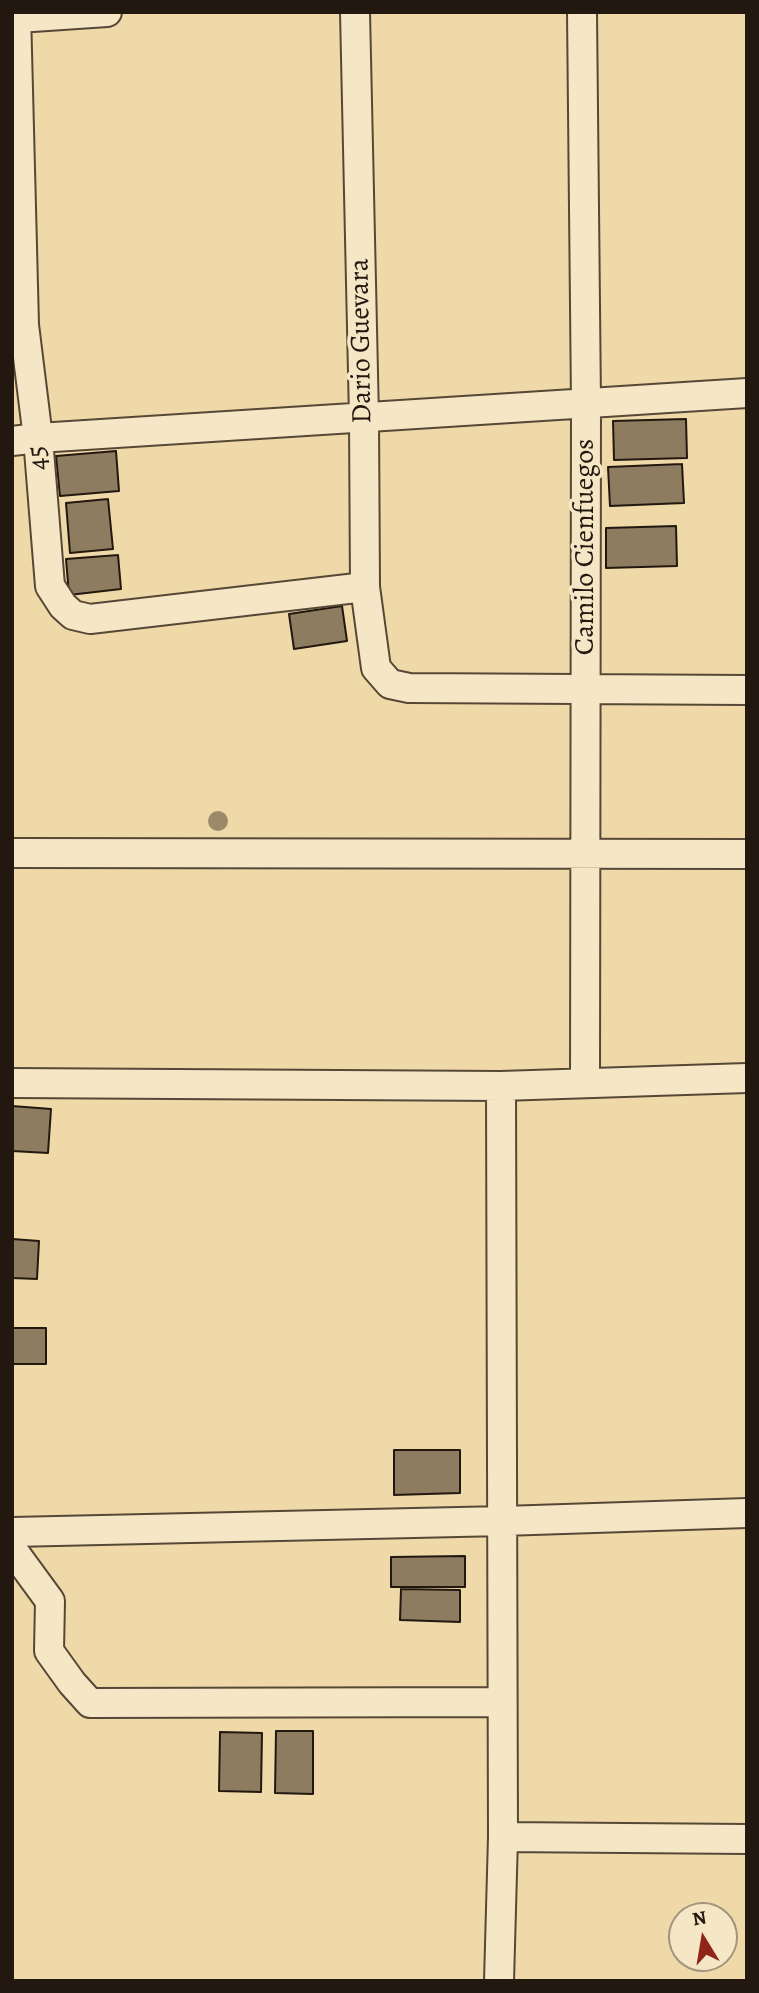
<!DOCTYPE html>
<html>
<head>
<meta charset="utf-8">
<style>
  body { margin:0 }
  #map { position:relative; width:759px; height:1993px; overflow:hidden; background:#efd9a8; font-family:Alegreya,serif }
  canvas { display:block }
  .frame { position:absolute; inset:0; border:14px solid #231810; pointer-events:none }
  .north { position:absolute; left:668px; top:1902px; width:70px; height:70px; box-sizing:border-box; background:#f5e6c6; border:2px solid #a1947d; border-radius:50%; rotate:349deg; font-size:19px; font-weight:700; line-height:28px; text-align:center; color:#231810 }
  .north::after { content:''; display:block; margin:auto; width:24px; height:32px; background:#8f2418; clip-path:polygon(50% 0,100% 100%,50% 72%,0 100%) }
</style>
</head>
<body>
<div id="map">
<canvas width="759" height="1993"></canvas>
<div class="frame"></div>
<div class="north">N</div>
</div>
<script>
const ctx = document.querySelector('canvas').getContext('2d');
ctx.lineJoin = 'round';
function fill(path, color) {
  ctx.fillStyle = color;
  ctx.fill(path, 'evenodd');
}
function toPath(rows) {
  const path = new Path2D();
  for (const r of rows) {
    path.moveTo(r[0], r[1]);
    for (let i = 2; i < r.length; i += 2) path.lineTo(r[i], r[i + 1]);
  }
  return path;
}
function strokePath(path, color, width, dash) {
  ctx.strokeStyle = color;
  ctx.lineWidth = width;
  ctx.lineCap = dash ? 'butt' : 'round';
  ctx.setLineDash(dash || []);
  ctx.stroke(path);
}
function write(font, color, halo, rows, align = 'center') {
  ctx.font = font + ' Alegreya,serif';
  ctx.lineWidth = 7;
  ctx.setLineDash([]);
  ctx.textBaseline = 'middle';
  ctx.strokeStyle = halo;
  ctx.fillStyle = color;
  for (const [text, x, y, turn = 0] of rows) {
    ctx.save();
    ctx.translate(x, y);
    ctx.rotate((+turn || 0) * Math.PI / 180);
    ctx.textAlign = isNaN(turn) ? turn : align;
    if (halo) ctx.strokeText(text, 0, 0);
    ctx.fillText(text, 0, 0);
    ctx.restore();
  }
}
const building = toPath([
  [686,419,687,458,614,460,613,421,686,419],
  [116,451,119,491,60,496,56,456,116,451],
  [682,464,684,503,610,506,608,467,682,464],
  [108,499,113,549,70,553,66,503,108,499],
  [676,526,677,566,606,568,606,528,676,526],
  [118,555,121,589,69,595,66,559,118,555],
  [342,606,347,641,294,649,289,614,342,606],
  [12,1106,51,1109,48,1153,12,1151,12,1106],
  [12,1239,39,1241,37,1279,12,1278,12,1239],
  [12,1328,46,1328,46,1364,12,1364,12,1328],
  [394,1450,460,1450,460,1493,394,1495,394,1450],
  [465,1556,465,1587,391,1587,391,1557,465,1556],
  [401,1589,460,1590,460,1622,400,1620,401,1589],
  [276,1731,313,1731,313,1794,275,1793,276,1731],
  [220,1732,262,1733,261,1792,219,1791,220,1732]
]);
const minor = toPath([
  [16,12,24,325,38,438,50,586,63,606,73,615,90,619,365,587],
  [355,12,364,418,365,587,376,668,390,684,409,688,747,690],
  [582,12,586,403,585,1082],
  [18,18,107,12],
  [12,441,38,438,747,393],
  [12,853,747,854],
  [12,1083,501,1086,747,1078],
  [12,1532,503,1521,747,1513],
  [12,1549,50,1601,49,1651,72,1683,90,1703,502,1702],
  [503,1837,747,1839],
  [499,1981,503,1837,501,1086]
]);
const trees = [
  [218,821]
];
const streetNames = [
  ["Dario Guevara",362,341,-91],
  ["45",39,458,-95],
  ["Camilo Cienfuegos",586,547,-90]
];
fill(building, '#8d7c5f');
strokePath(building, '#231810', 2);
strokePath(minor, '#564836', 32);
strokePath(minor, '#f5e6c6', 28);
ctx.fillStyle = '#9b8969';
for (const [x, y] of trees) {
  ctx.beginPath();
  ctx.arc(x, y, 10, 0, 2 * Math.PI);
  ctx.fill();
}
write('28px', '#231810', '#f5e6c6', streetNames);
</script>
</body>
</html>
